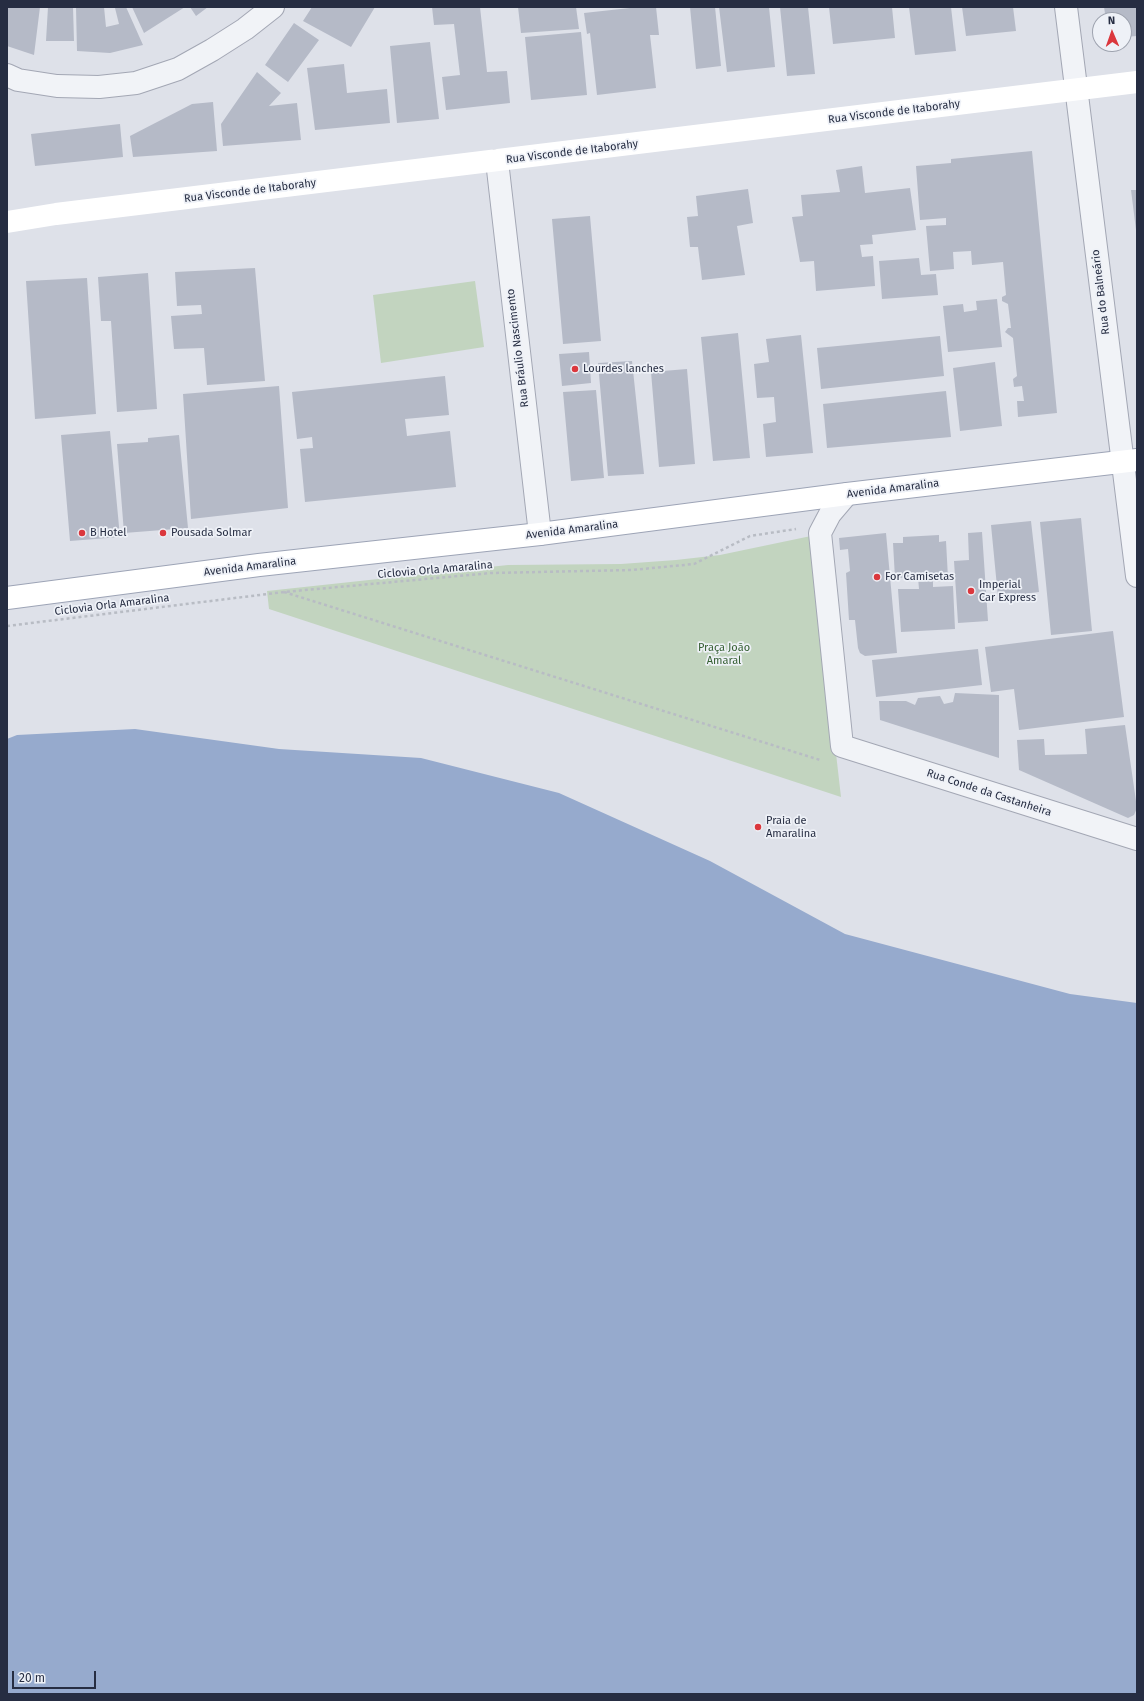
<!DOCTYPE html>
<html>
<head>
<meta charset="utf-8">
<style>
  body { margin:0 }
  #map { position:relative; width:1144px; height:1701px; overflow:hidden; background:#dee1e9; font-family:"Fira Sans",sans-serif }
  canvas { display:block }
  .frame { position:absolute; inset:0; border:8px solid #262d42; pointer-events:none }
  .north { position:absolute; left:1092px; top:12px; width:40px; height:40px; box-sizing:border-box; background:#eef1f7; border:1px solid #9ea3af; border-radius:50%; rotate:358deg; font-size:11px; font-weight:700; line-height:16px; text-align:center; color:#262d42 }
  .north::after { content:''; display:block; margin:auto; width:14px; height:18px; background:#db373d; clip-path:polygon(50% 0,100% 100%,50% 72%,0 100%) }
  .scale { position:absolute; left:12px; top:1671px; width:84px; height:18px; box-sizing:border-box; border:2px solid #262d42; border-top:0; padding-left:5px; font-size:12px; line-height:14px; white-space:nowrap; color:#262d42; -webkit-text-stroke:3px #eef1f7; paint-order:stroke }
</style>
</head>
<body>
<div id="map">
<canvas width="1144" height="1701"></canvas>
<div class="frame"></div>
<div class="north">N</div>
<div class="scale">20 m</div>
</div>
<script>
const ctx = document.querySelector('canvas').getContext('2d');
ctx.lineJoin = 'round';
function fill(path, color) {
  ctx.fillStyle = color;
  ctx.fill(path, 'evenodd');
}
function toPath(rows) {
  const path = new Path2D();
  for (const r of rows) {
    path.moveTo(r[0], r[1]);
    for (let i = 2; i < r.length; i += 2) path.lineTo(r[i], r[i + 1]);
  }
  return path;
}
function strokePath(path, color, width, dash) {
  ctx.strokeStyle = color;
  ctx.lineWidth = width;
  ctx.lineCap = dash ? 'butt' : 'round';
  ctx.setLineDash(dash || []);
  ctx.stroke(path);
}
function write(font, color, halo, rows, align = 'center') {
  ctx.font = font + ' "Fira Sans",sans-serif';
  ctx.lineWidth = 3.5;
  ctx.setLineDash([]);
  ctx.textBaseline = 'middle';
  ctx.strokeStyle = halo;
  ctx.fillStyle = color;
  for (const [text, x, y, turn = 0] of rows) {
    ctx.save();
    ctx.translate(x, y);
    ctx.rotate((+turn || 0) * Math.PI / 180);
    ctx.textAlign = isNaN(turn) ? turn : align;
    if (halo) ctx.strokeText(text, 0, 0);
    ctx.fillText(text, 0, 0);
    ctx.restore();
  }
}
const green = toPath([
  [475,281,484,347,381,363,373,295],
  [811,536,841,797,269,609,267,591,508,565,621,564,676,560,720,555]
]);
const water = toPath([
  [135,729,279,749,421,758,559,793,710,861,845,934,1070,994,1137,1003,1137,1694,7,1694,7,739,17,735]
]);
const building = toPath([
  [7,7,40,7,34,55,7,46],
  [48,7,73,7,74,41,46,41],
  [76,7,104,7,106,27,119,24,115,8,126,7,143,45,110,53,77,51],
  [132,7,185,7,144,33],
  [190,7,208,7,196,16],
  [312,7,375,7,351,47,303,21],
  [432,7,480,7,487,72,507,71,510,103,446,110,442,77,460,75,454,24,434,25],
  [518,7,576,7,579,29,521,33],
  [639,7,656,7,659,35,650,35,656,88,597,95,590,33,587,34,584,13],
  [690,7,715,7,721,66,696,69],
  [719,7,769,7,775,67,727,72],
  [780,7,808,7,815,74,787,76],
  [829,7,892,7,895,38,833,44],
  [909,7,951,7,956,51,915,55],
  [962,7,1013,7,1016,31,966,36],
  [1104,7,1137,7,1137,36,1124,37,1124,20,1106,20],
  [294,23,319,40,288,82,265,65],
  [581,32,587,95,531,100,525,37],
  [430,42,439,119,397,123,390,46],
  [344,64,347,93,387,89,390,123,315,130,307,68],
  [257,72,281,93,269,106,297,103,301,140,223,146,221,124],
  [213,102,217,151,133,157,130,136,192,104],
  [120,124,123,157,35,166,31,134],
  [1032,151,1057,413,1018,417,1017,401,1024,401,1022,386,1014,387,1013,379,1017,376,1013,338,1005,332,1008,328,1011,328,1008,304,1002,301,1002,297,1006,295,1003,262,972,265,971,251,953,252,954,269,930,271,926,226,946,225,946,218,920,220,916,166,951,163,951,173,951,159],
  [862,166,865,193,910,188,916,230,872,235,873,244,860,245,862,257,873,256,875,286,816,291,814,261,800,262,792,217,803,216,801,195,840,192,836,170],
  [748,189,753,223,737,226,745,275,702,280,698,247,690,247,687,217,698,216,696,196],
  [1131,190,1137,190,1137,230,1136,230],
  [590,216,601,341,563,344,552,219],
  [919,258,921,275,936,274,938,295,882,299,879,261],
  [255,268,265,381,207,385,204,348,174,349,171,316,202,314,201,305,177,306,175,272],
  [148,273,157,409,117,412,111,321,101,321,98,277],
  [87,278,96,414,35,419,26,281],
  [997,299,1002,347,948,352,943,306,963,304,964,312,977,310,976,301],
  [738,333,750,458,713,461,701,337],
  [801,335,813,453,766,457,763,424,776,422,774,397,757,398,754,364,769,362,766,339],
  [940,336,944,376,821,389,817,348],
  [589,352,591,383,562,386,559,354],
  [632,361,644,474,608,476,598,363],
  [995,362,1002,426,960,431,953,368],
  [687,369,695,464,659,467,651,372],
  [445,376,449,415,405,419,407,436,450,431,456,487,305,502,300,449,313,448,312,437,297,439,292,392],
  [279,386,288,508,191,519,183,394],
  [596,390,604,478,571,481,563,392],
  [946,391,951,437,827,448,823,404],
  [110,431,120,537,70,541,61,435],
  [179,435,188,528,124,533,117,444,148,442,148,438],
  [1081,518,1092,631,1051,635,1040,522],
  [1031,521,1039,592,998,597,991,525],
  [982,532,988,621,958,623,954,561,969,560,968,533],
  [886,533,897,653,865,656,860,653,858,648,855,620,849,620,846,573,850,571,848,549,840,550,839,538],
  [939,535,939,542,946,541,948,578,933,579,933,587,953,586,955,629,901,632,898,589,919,589,918,577,895,578,893,543,903,543,903,537],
  [1113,631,1124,717,1019,730,1014,689,991,692,985,647],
  [978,649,982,685,876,697,872,660],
  [955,693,999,695,999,758,880,720,879,701,906,701,915,705,918,698,940,696,944,704,953,702],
  [1125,725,1137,808,1134,815,1128,818,1019,770,1017,740,1044,739,1045,755,1087,754,1085,729]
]);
const path = toPath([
  [284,592,820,760],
  [7,626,284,592,491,573,632,570,694,564,750,536,796,529]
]);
const street = toPath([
  [1066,7,1137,576],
  [7,75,18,80,57,86,99,87,136,83,178,69,212,50,245,29,273,7],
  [497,161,540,534],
  [847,494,830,514,820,533,842,746,1137,839]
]);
const secondary = toPath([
  [7,222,56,214,1137,82]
]);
const primary = toPath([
  [7,598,259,565,540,534,847,494,1137,460]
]);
const markers = [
  [575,369,4,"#db373d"],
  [82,533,4,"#db373d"],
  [163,533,4,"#db373d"],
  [877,577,4,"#db373d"],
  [971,591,4,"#db373d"],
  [758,827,4,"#db373d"]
];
const streetNames = [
  ["Rua Visconde de Itaborahy",894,112,-7],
  ["Rua Visconde de Itaborahy",572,152,-7],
  ["Rua Visconde de Itaborahy",250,191,-7],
  ["Rua do Balneário",1101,292,-97],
  ["Rua Bráulio Nascimento",518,348,-97],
  ["Avenida Amaralina",893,489,-7],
  ["Avenida Amaralina",572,530,-7],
  ["Avenida Amaralina",250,567,-7],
  ["Ciclovia Orla Amaralina",435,570,-5],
  ["Ciclovia Orla Amaralina",112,605,-7],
  ["Rua Conde da Castanheira",989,793,18]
];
const poiNames = [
  ["Lourdes lanches",583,369],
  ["B Hotel",90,533],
  ["Pousada Solmar",171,533],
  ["For Camisetas",885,577],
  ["Imperial",979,585],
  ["Car Express",979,598],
  ["Praia de",766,821],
  ["Amaralina",766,834]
];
const parkNames = [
  ["Praça João",724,648],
  ["Amaral",724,661]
];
fill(green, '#c2d4bf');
fill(water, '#96aacd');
fill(building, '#b5bac7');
strokePath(street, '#a3a7b4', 24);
strokePath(primary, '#9da4b6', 24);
strokePath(path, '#b8bcc4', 2.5, [3, 3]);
strokePath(street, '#f1f3f7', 22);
strokePath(secondary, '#fff', 22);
strokePath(primary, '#fff', 22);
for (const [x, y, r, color] of markers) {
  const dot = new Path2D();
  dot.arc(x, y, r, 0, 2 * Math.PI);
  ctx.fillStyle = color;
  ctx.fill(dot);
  strokePath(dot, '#eef1f7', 1.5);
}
write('11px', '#262d42', '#eef1f7', streetNames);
write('11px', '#262d42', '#eef1f7', poiNames, 'left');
write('11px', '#355f32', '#eef1f7', parkNames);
</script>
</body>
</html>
